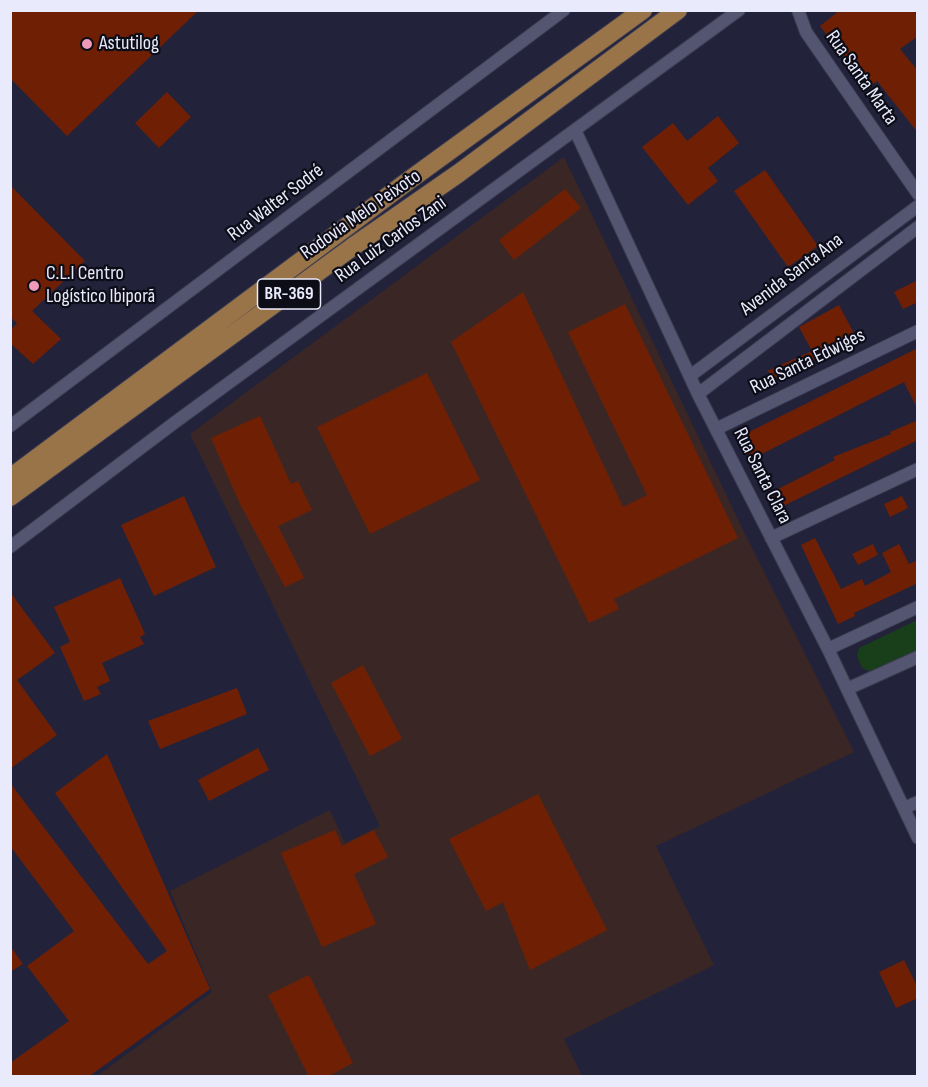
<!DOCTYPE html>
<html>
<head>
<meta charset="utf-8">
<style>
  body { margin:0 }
  #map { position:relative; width:928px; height:1087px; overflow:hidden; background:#22223b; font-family:"Sofia Sans Condensed",sans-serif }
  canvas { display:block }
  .frame { position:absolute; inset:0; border:12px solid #e9eafb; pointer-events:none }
</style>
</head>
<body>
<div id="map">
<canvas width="928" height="1087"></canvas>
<div class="frame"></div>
</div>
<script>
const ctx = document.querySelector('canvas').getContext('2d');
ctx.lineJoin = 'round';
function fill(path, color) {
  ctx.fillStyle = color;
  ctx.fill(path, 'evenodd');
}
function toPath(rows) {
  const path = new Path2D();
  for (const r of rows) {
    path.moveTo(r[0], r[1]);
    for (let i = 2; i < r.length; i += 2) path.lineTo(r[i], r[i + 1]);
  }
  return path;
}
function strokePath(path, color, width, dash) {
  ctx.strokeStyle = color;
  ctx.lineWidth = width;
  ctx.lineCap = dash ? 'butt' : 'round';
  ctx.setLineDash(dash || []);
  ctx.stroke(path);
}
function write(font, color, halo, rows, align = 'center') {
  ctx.font = font + ' "Sofia Sans Condensed",sans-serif';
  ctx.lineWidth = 4.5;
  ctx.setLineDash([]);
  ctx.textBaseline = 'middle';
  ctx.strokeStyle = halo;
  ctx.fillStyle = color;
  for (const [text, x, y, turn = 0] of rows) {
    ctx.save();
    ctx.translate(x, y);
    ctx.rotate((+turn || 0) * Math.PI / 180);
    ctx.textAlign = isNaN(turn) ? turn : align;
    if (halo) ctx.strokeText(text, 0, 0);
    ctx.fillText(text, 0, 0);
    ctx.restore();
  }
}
const industrial = toPath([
  [564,157,745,534,854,752,656,846,714,965,564,1039,582,1076,97,1076,212,992,170,891,330,810,345,843,380,826,190,434]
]);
const green = toPath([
  [917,620,917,654,875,674,862,668,857,656,859,648]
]);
const building = toPath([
  [10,10,199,10,67,136,10,78],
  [840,10,913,10,918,17,918,36,900,49,918,71,918,133,877,81,867,88,820,26],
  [167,92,191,117,159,148,135,123],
  [718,116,739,143,708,168,718,181,688,205,642,147,673,123,687,141],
  [765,170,818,246,788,267,734,191],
  [10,185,85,261,32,311,61,339,33,364,10,343,10,331,17,323,10,317],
  [565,189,581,208,514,260,499,240],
  [918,280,918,302,903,309,894,292],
  [523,292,623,507,647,495,568,332,625,304,738,538,614,599,619,609,589,623,451,342],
  [839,305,857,339,778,379,767,371,812,351,799,327],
  [918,348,918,410,904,382,750,460,739,437],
  [427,373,480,480,370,534,317,427],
  [260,416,291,484,298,481,312,510,278,526,304,578,285,587,240,504,211,438],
  [918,420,918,440,775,510,768,494,835,460,833,457,891,434,890,432],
  [184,496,216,567,154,596,121,525],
  [902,496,908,508,890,517,884,504],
  [815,538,841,589,862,579,865,586,891,572,882,553,899,544,909,564,918,560,918,583,854,613,855,616,838,624,801,545],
  [873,544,878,555,858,565,852,554],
  [120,578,145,634,140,637,144,644,102,663,110,681,97,687,101,694,84,701,60,647,70,642,54,607],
  [10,592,55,653,17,680,57,735,10,769],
  [363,665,402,739,370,756,331,683],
  [237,688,247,714,160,749,148,721],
  [258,748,269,770,209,801,198,780],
  [107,754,210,989,88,1077,10,1077,10,1063,69,1021,27,966,74,931,10,846,10,783,148,964,167,951,55,793],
  [538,794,607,930,530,970,503,902,486,911,449,839],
  [335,830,342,846,374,830,388,857,354,874,376,924,322,947,281,853],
  [10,946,23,964,10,972],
  [904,960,918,988,918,998,896,1008,879,972],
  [309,975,353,1063,327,1077,309,1077,268,995]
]);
const minor = toPath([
  [798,10,806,32,918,194],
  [575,130,698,394,828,649,918,838],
  [690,376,918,206],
  [698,394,918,227],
  [10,426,564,10],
  [716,429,918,331],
  [771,538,918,469],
  [10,547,174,423,739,10],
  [828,649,918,607],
  [847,689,918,657],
  [904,808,918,802]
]);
const primary = toPath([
  [10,478,404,184,643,10],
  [10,497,351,248,459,173,678,10]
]);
const markers = [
  [87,44,6,"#ef9ab8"],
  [34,286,6,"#ef9ab8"]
];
const shields = [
  [289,294,63]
];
const shieldNames = [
  ["BR-369",289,294]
];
const poiNames = [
  ["Astutilog",99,44],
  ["C.L.I Centro",46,274],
  ["Logístico Ibiporã",46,297]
];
const streetNames = [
  ["Rua Santa Marta",861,78,55],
  ["Rua Walter Sodré",276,203,-37],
  ["Rodovia Melo Peixoto",361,215,-35],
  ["Rua Luiz Carlos Zani",391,240,-36],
  ["Avenida Santa Ana",792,275,-37],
  ["Rua Santa Edwiges",808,362,-26],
  ["Rua Santa Clara",762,476,63]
];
fill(industrial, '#3a2725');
fill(green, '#183e1a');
fill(building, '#6f2004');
strokePath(minor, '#3d3c51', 14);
strokePath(primary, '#3d3c51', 20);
strokePath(minor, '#545571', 12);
strokePath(primary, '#987448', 18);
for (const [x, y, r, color] of markers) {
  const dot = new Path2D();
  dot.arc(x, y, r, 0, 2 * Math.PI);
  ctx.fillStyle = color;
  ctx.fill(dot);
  strokePath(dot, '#0d0d18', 2);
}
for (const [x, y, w] of shields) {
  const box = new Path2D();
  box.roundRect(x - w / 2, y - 15, w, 30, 4.5);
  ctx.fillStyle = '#0d0d18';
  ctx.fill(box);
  strokePath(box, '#e9eafb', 1.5);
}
write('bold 18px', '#e9eafb', null, shieldNames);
write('20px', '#e9eafb', '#0d0d18', poiNames, 'left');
write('20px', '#e9eafb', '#0d0d18', streetNames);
</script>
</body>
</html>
